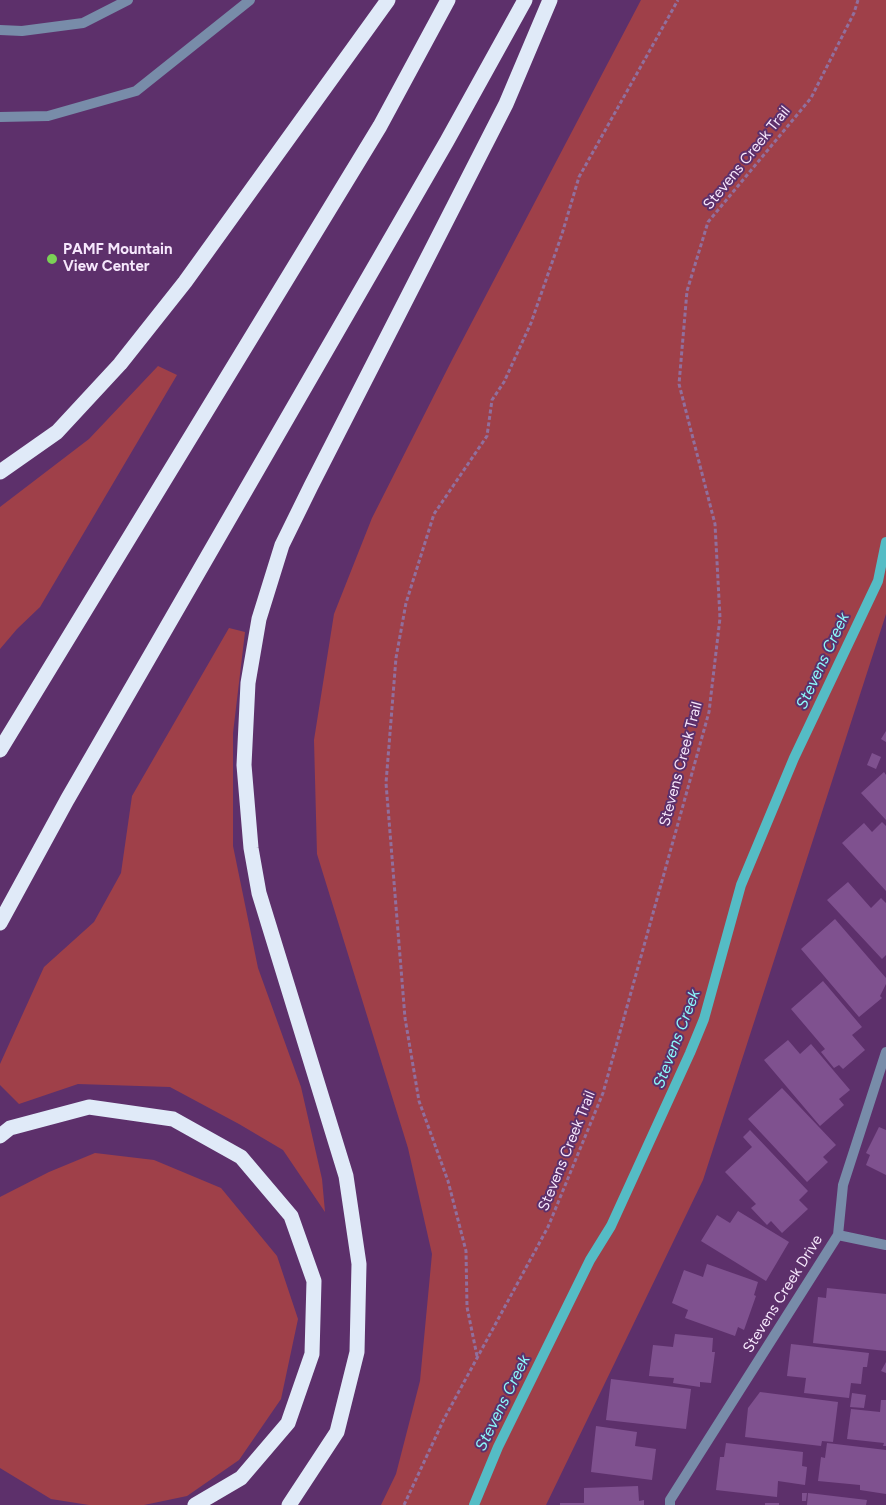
<!DOCTYPE html>
<html>
<head>
<meta charset="utf-8">
<style>
  body { margin:0 }
  canvas { display:block; background:#5d306b }
</style>
</head>
<body>
<canvas width="886" height="1505"></canvas>
<script>
const ctx = document.querySelector('canvas').getContext('2d');
ctx.lineJoin = 'round';
function fill(path, color) {
  ctx.fillStyle = color;
  ctx.fill(path, 'evenodd');
}
function toPath(rows) {
  const path = new Path2D();
  for (const r of rows) {
    path.moveTo(r[0], r[1]);
    for (let i = 2; i < r.length; i += 2) path.lineTo(r[i], r[i + 1]);
  }
  return path;
}
function strokePath(path, color, width, dash) {
  ctx.strokeStyle = color;
  ctx.lineWidth = width;
  ctx.lineCap = dash ? 'butt' : 'round';
  ctx.setLineDash(dash || []);
  ctx.stroke(path);
}
function write(font, color, halo, rows, align = 'center') {
  ctx.font = font + ' Figtree,sans-serif';
  ctx.lineWidth = 4;
  ctx.setLineDash([]);
  ctx.textBaseline = 'middle';
  ctx.strokeStyle = halo;
  ctx.fillStyle = color;
  for (const [text, x, y, turn = 0] of rows) {
    ctx.save();
    ctx.translate(x, y);
    ctx.rotate((+turn || 0) * Math.PI / 180);
    ctx.textAlign = isNaN(turn) ? turn : align;
    if (halo) ctx.strokeText(text, 0, 0);
    ctx.fillText(text, 0, 0);
    ctx.restore();
  }
}
const green = toPath([
  [641,0,886,0,886,614,703,1180,546,1505,381,1505,396,1474,420,1381,432,1254,408,1148,317,854,314,740,334,614,372,518,452,360],
  [158,366,177,375,40,607,17,629,0,649,0,507,89,439],
  [229,628,245,632,233,733,233,846,258,968,301,1087,322,1179,325,1212,283,1150,239,1124,170,1087,78,1084,19,1104,0,1085,0,1064,44,967,94,922,121,873,132,796],
  [95,1153,154,1160,221,1188,277,1256,298,1319,281,1399,239,1460,187,1496,144,1505,89,1505,51,1499,0,1468,0,1197,49,1172]
]);
const stream = toPath([
  [474,1505,498,1447,590,1260,611,1226,690,1053,704,1019,741,885,794,758,878,581,886,542]
]);
const building = toPath([
  [886,731,886,742,881,739],
  [872,753,881,757,876,769,867,765],
  [884,772,886,775,886,820,861,793],
  [882,822,886,826,886,891,842,843,864,823,872,832],
  [848,882,871,908,881,898,886,903,886,955,882,959,827,900],
  [835,919,886,978,886,984,880,996,882,998,859,1017,801,949],
  [823,981,862,1027,852,1035,865,1050,843,1069,839,1065,834,1068,821,1052,825,1049,791,1009],
  [788,1040,800,1054,811,1044,850,1090,839,1099,844,1105,820,1126,764,1060],
  [782,1088,836,1145,823,1157,828,1162,807,1182,748,1119],
  [879,1127,886,1130,886,1175,866,1165,870,1155,866,1153],
  [750,1130,808,1191,799,1200,808,1209,782,1233,771,1221,767,1225,751,1208,756,1204,725,1172,752,1147,743,1137],
  [738,1211,789,1242,766,1281,701,1241,717,1215,730,1223],
  [707,1264,758,1282,754,1295,756,1296,744,1330,738,1327,735,1336,685,1318,688,1310,672,1303,684,1270,703,1277],
  [827,1288,886,1294,886,1351,813,1343,818,1297,826,1298],
  [675,1334,713,1338,712,1352,715,1352,711,1383,700,1382,700,1387,673,1383,674,1378,649,1376,653,1345,673,1347],
  [791,1344,869,1353,867,1367,863,1367,861,1384,851,1383,849,1398,804,1393,806,1378,787,1376],
  [886,1362,886,1373,881,1371],
  [611,1379,691,1389,686,1429,606,1420],
  [760,1392,838,1402,833,1442,822,1441,821,1446,745,1437,748,1408],
  [852,1393,866,1395,864,1408,850,1407],
  [881,1400,886,1400,886,1446,883,1446,884,1443,847,1439,851,1409,880,1412],
  [596,1426,637,1432,635,1446,656,1449,652,1480,591,1472],
  [726,1443,803,1452,802,1466,807,1467,805,1485,778,1481,777,1497,716,1490,720,1457,724,1457],
  [827,1443,886,1450,886,1494,860,1490,860,1485,818,1481,821,1457,825,1458],
  [638,1486,639,1501,644,1500,644,1505,560,1505,560,1503,584,1503,584,1488],
  [802,1493,807,1493,806,1501,802,1501],
  [808,1493,867,1500,866,1505,807,1505],
  [765,1503,779,1503,779,1505,765,1505]
]);
const path = toPath([
  [477,1356,467,1307,466,1251,448,1181,419,1101,405,1018,386,783,396,658,406,603,434,514,487,436,492,400,504,382,531,323,562,234,579,177,678,0],
  [404,1505,444,1419,548,1227,603,1093,709,712,720,618,715,524,679,384,687,291,708,222,811,98,854,13,858,0]
]);
const lane = toPath([
  [0,30,22,31,83,23,128,0],
  [838,1235,886,1245],
  [670,1505,670,1500,838,1235,843,1185,886,1052]
]);
const street = toPath([
  [0,117,48,116,136,91,250,0]
]);
const highway = toPath([
  [0,472,57,432,120,364,185,282,388,0],
  [0,750,380,126,448,0],
  [0,923,67,800,447,141,525,0],
  [0,1136,10,1128,89,1107,173,1119,241,1157,291,1216,314,1281,312,1354,288,1423,241,1478,195,1505],
  [289,1505,337,1432,357,1352,359,1264,346,1176,259,893,251,848,244,765,248,683,259,619,282,545,311,486,506,104,550,0]
]);
const markers = [
  [52,259,6,"#7bd156"]
];
const streetNames = [
  ["Stevens Creek Trail",747,158,-51],
  ["Stevens Creek Trail",681,764,-75],
  ["Stevens Creek Trail",567,1151,-68],
  ["Stevens Creek Drive",783,1294,-58]
];
const poiNames = [
  ["PAMF Mountain",63,250],
  ["View Center",63,267]
];
const waterNames = [
  ["Stevens Creek",823,661,-65],
  ["Stevens Creek",677,1039,-69],
  ["Stevens Creek",503,1403,-64]
];
fill(green, '#9f4049');
strokePath(stream, '#55bcc5', 10);
fill(building, '#7f518f');
strokePath(path, '#916f9d', 3, [4, 2.5]);
strokePath(lane, '#788ca9', 10);
strokePath(street, '#788ca9', 10);
strokePath(highway, '#e0eaf8', 15);
for (const [x, y, r, color] of markers) {
  const dot = new Path2D();
  dot.arc(x, y, r, 0, 2 * Math.PI);
  ctx.fillStyle = color;
  ctx.fill(dot);
  strokePath(dot, '#5d306b', 2);
}
write('15px', '#f6e7fc', '#5d306b', streetNames);
write('bold 15px', '#f6e7fc', '#5d306b', poiNames, 'left');
write('italic 16px', '#8bfafc', '#5d306b', waterNames);
</script>
</body>
</html>
